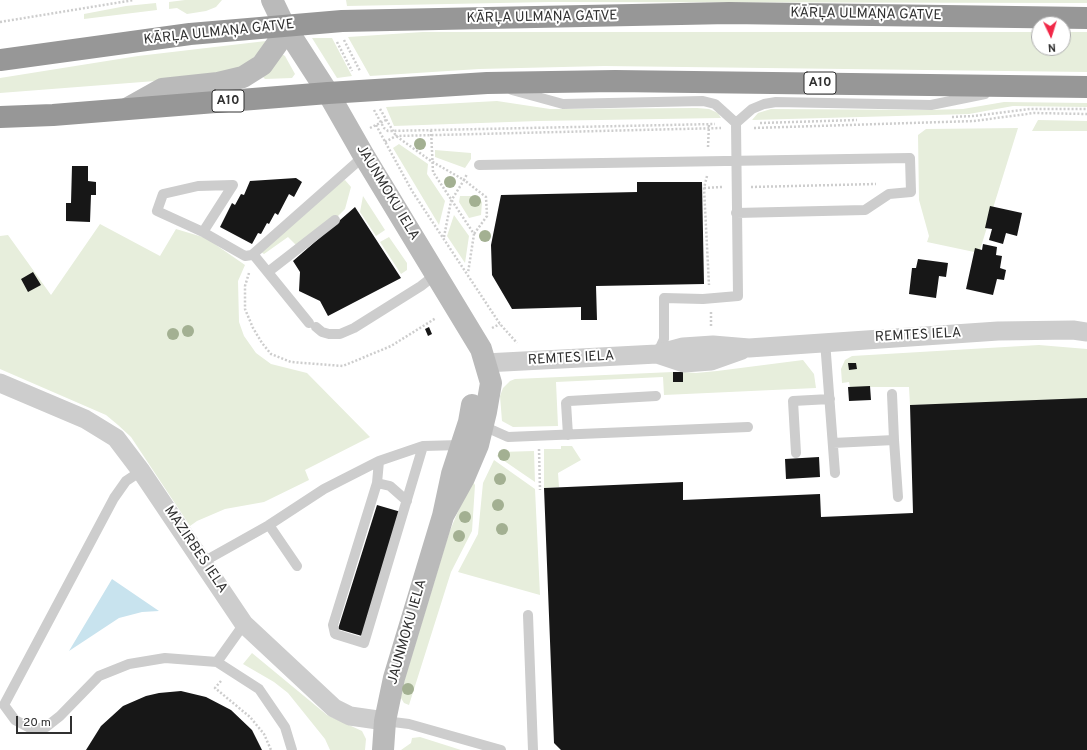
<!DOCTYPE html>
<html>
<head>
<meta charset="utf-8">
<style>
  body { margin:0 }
  #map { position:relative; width:1087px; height:750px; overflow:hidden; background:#fff; font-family:Overpass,sans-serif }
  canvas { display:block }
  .north { position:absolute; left:1031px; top:16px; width:40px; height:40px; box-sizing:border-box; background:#fff; border:1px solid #acacac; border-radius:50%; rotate:176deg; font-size:11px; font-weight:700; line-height:16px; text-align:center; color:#303030 }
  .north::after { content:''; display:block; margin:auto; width:14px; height:18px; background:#f12747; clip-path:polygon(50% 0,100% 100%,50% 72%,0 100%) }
  .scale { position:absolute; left:16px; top:716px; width:56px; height:18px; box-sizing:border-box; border:2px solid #303030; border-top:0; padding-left:5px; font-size:12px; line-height:14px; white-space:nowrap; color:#303030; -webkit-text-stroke:3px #fff; paint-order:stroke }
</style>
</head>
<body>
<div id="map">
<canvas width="1087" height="750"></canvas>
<div class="north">N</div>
<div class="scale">20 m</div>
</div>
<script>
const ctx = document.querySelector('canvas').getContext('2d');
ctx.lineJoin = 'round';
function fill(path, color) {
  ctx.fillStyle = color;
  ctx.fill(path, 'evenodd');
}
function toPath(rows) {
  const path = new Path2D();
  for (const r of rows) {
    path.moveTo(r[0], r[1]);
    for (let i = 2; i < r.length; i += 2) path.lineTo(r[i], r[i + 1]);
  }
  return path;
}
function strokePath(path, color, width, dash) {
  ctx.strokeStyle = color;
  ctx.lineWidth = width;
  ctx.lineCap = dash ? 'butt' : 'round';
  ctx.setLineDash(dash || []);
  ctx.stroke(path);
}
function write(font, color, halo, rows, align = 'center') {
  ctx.font = font + ' Overpass,sans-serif';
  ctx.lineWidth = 4;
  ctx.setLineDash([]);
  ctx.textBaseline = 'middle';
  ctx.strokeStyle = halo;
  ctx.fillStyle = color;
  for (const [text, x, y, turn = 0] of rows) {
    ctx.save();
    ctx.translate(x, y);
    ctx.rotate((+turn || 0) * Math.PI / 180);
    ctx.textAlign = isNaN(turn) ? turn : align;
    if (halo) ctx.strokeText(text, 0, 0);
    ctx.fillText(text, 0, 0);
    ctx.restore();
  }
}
const green = toPath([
  [185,0,222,0,216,7,206,11,187,14,177,8,169,9,169,2],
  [346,0,1087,0,1087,3,550,2,347,6],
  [156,3,157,10,84,19,84,14,126,6],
  [423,32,1039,32,1039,48,1063,48,1063,32,1087,32,1087,72,604,66,479,69,370,76,348,37],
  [312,38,332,38,352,76,337,78],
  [266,41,266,47,233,75,0,93,0,78,138,56],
  [282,54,285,56,295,74,292,78,265,79,263,77],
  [497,101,550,109,697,108,709,109,718,113,721,118,538,121,394,126,386,107],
  [1004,102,1087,103,1087,107,1013,106,969,114,752,120,758,113,771,109,926,110,963,109],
  [1038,120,1087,121,1087,131,1032,131],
  [1018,128,979,253,927,242,929,236,919,200,918,135,926,129],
  [399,144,428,164,427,174,445,201,439,225,393,148],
  [435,150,471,153,471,159,465,168,435,157],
  [345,180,351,187,345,209,338,216,296,245,288,237,264,254,261,252,340,182],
  [363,196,385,230,376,236,360,212],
  [460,196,476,196,482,202,481,215,469,218,459,202],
  [454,215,469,236,465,263,447,236],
  [100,224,160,256,176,229,206,238,245,265,238,281,239,322,244,336,256,353,271,364,307,373,370,437,305,470,309,480,264,502,225,509,197,521,190,526,131,437,118,425,106,415,0,369,0,236,8,235,51,295],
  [389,237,407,263,407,270,401,274,380,242],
  [1039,345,1087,349,1087,401,910,405,909,387,850,387,849,382,842,383,841,369,845,360,852,356],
  [803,360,814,374,816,388,664,395,663,377,556,382,558,426,513,427,502,421,500,396,503,388,510,381,515,379,673,372,673,382,683,382,683,372,696,373,717,371],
  [561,446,572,446,581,460,558,473,559,487,544,488,544,449,561,449],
  [534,451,535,482,497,456,500,452],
  [494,460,535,489,540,595,458,572,478,534,483,483],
  [473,482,475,485,472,531,451,572,409,705,404,703,401,698,402,688,449,533,464,497],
  [252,653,327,715,362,731,366,739,365,750,330,750,325,739,288,693,274,682,243,664],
  [420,737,461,750,401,750,411,743,412,738]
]);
const water = toPath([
  [112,579,159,611,142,612,119,618,69,651]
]);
const building = toPath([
  [72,166,88,166,88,181,96,182,96,195,91,195,90,222,66,221,66,203,71,203],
  [296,178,302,182,294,197,289,194,278,215,275,213,269,224,267,223,261,234,258,233,252,244,220,227,232,203,235,205,241,194,244,195,250,181],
  [637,182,702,182,704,284,596,286,597,320,581,320,581,307,512,309,492,275,491,245,501,195,637,192],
  [990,206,1022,213,1017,236,1006,233,1003,244,989,240,992,229,985,228],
  [355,207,401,278,328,316,320,301,299,291,300,272,293,261],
  [983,244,997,247,996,255,1002,256,1000,268,1006,270,1004,280,997,279,993,295,966,289,975,248,982,250],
  [918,259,948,263,946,277,939,276,936,298,909,294,912,268,916,268],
  [33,272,41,285,28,292,21,279],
  [429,327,432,334,428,336,425,329],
  [848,363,856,363,857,369,849,370],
  [673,372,683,372,683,382,673,382],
  [870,386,871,400,849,401,848,387],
  [1087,398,1087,750,561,750,554,743,544,488,683,482,683,500,820,494,821,517,913,513,910,405],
  [819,457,820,477,786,479,785,459],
  [377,505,401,512,362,636,338,629],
  [181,691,206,697,231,710,252,730,262,750,86,750,101,726,123,706,146,696,159,693]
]);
const path = toPath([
  [0,22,134,0],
  [344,40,360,71],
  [337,42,352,71],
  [380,109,396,136,431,161,464,180,467,174],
  [374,110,384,128,388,131,715,124],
  [952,117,973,116,1030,109,1087,109],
  [760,123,857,120],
  [376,125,412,191,500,324,517,343],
  [370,128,386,120],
  [754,128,974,121,1034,113,1087,114],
  [431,130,433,172,474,234,468,273],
  [385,142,396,136,721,128],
  [708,147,709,124],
  [707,176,704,188,709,285],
  [751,187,876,184],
  [704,188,722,187],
  [444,237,451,201,464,180,486,197,487,216,474,234],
  [249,273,245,286,245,309,253,328,262,343,271,354,291,362,343,366,391,346,436,318],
  [711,326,711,311],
  [492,328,500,324],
  [539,449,540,490],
  [221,681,215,688,250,717,264,734,271,750]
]);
const lane = toPath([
  [512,90,563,104,703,101,715,104,736,123,752,109,764,104,776,102,931,105,985,94],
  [479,165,910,158,911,192,889,194,865,210,736,213],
  [203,232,233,185,198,186,163,194,157,211,203,232,245,256,252,255,364,156],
  [253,254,309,323],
  [268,272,335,220],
  [316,327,322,332,329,334,340,334,354,328,421,286,435,275],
  [825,341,835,473],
  [657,354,664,339,664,298,703,299,738,296,736,123],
  [892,394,894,440],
  [481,425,508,437,748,427],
  [568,435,566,403,569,401,656,396],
  [833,443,894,440,898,497],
  [423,446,364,643,335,634,333,625,377,483,379,461,423,446,461,445],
  [796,453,793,401,830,399],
  [141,471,126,481,114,498,4,705,15,720,32,729,46,727,60,716,99,676,129,664,165,658,217,662,259,689,285,727,292,750],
  [377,483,390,486,407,501],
  [269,525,297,566],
  [203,562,269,525,324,489,379,461],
  [528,615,533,750],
  [217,662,244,624],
  [385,721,409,724,501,750]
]);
const street = toPath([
  [657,354,684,363,711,361,742,350],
  [485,363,657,354,683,347,713,345,749,348,998,331,1073,330,1087,332],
  [0,383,85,419,116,438,141,471,244,624,334,708,350,716,385,721]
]);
const secondary = toPath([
  [272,0,284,25,328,93,364,156,481,349,491,383,486,412,478,445,464,478,443,516],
  [128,108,162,89,218,83,243,77,262,65,277,44,284,25],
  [383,750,385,721,394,678,443,516,452,474,469,422,472,405]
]);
const highway = toPath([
  [0,60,190,34,342,21,729,13,1087,18],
  [0,117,53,115,328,93,487,83,615,81,1087,87]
]);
const trees = [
  [420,144],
  [450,182],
  [475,201],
  [485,236],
  [188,331],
  [173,334],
  [504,455],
  [500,479],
  [498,505],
  [465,517],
  [502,529],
  [459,536],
  [408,689]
];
const shields = [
  [820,83,32],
  [228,101,32]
];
const shieldNames = [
  ["A10",820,83],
  ["A10",228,101]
];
const streetNames = [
  ["KĀRĻA ULMAŅA GATVE",866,15,1],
  ["KĀRĻA ULMAŅA GATVE",542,18,-1],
  ["KĀRĻA ULMAŅA GATVE",219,33,-6],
  ["JAUNMOKU IELA",387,193,59],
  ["REMTES IELA",918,336,-3],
  ["REMTES IELA",571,359,-3],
  ["MAZIRBES IELA",195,550,56],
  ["JAUNMOKU IELA",408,632,-74]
];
fill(green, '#e7eedc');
fill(water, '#c8e3ee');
fill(building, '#171717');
strokePath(path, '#cdcdcd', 2.5, [2, 2]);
strokePath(lane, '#cdcdcd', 10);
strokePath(street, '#cdcdcd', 19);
strokePath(secondary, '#bababa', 22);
strokePath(highway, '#979797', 22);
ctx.fillStyle = '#a3b092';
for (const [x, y] of trees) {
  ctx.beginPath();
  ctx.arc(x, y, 6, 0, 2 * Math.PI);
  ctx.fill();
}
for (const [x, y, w] of shields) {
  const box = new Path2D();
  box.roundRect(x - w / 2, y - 11, w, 22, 3);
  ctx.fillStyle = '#fff';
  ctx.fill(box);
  strokePath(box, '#303030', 1);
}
write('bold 13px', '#303030', null, shieldNames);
write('14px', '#303030', '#fff', streetNames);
</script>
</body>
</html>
